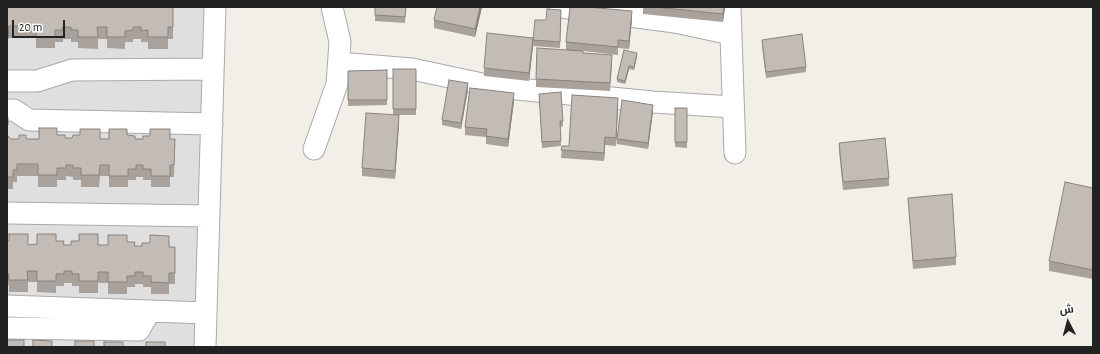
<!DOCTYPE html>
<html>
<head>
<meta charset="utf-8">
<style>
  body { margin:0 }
  #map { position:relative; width:1100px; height:354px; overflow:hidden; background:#f2efe9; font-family:"Alegreya Sans",Cairo,sans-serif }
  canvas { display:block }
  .frame { position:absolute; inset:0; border:8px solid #222; pointer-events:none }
  .north { position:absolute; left:1048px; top:302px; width:40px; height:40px; -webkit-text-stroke:3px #fff; paint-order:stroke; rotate:354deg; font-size:11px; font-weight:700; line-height:16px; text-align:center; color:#222 }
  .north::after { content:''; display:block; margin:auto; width:14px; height:18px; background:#222; clip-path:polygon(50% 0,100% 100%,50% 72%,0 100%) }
  .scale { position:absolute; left:12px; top:20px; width:53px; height:18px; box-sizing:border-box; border:2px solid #222; border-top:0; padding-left:5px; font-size:12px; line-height:14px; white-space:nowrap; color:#222; -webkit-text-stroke:3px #fff; paint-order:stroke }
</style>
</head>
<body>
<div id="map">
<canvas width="1100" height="354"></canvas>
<div class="frame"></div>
<div class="north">ش</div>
<div class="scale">20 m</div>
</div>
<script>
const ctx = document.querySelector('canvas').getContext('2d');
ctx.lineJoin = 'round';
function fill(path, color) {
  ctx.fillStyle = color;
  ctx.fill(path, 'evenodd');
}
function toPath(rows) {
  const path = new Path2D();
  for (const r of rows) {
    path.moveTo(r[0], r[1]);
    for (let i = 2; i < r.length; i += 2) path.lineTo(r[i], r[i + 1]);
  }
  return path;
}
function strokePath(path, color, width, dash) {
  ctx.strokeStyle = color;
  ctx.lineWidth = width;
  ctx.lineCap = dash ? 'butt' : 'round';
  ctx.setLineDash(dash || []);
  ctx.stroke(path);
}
const residential = toPath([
  [7,7,221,7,212,347,7,347]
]);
const street = toPath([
  [560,7,675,22,731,34],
  [730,7,735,153],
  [339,63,412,69,496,87,653,102,733,107],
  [7,81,37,81,72,70,213,69],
  [7,110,14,110,29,120,212,124],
  [314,149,337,84,340,42,332,7],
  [7,213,209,216],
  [7,306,206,313],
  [7,328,139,330,150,311],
  [205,347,215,7]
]);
const wall = toPath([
  [7,7,173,7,173,39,168,39,168,49,148,49,148,42,141,42,141,39,133,39,133,42,125,42,125,49,107,48,107,39,98,39,98,49,78,48,78,42,71,42,71,39,63,39,63,42,55,42,55,48,36,48,36,38,9,38,7,39],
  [375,7,406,7,405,23,375,21],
  [482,7,475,37,434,28,434,20],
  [643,7,725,7,723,22,643,14],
  [561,16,560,48,533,46,533,40,546,20],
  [632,19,629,49,618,48,618,55,583,51,583,53,612,63,610,91,536,87,536,79,566,50,566,42],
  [762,40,806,67,806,72,766,78,762,46],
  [533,46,529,81,484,76,484,68],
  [637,56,634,70,629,69,625,84,617,82,617,79],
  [393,69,416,69,416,115,393,115],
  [387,70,387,105,348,106,348,71],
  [468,89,461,129,442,125,442,120],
  [539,94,563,121,563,126,560,127,561,146,542,148],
  [514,101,508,147,486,144,486,137,465,135,465,127],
  [618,106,616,146,605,145,604,161,561,158,562,146,569,146],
  [675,108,687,108,687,148,675,147],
  [653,111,648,149,617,144,617,139],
  [7,117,8,117,8,136,11,139,39,139,57,135,65,138,109,139,127,135,135,139,175,139,174,177,170,177,170,187,151,187,151,180,143,180,143,177,136,177,136,180,128,180,128,187,109,187,109,176,100,176,99,187,81,187,81,180,73,180,73,177,66,176,66,180,57,180,57,187,38,187,38,176,17,176,17,182,13,182,13,189,7,189],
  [399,123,395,179,362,176,362,168],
  [839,143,889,178,889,186,843,190,839,151],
  [1093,188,1093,279,1049,271,1049,261],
  [908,198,956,257,956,265,913,269],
  [7,241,28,245,37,244,56,241,64,245,108,245,127,242,135,246,175,247,175,284,169,284,169,294,151,294,151,287,143,287,143,284,135,284,135,287,127,287,127,294,108,294,108,283,98,283,98,293,79,293,79,286,72,286,72,283,64,283,64,286,56,286,56,293,37,292,37,282,28,282,28,292,9,292,9,285,7,285]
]);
const shadedWall = toPath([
  [480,7,482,7,475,37,475,29],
  [724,7,725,7,723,22,723,14],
  [632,11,632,19,629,49,629,41],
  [9,26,9,38,7,39,7,28],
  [533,38,533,46,529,81,529,73],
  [637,53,637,56,634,70,634,67],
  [629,66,629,69,625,84,625,81],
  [468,83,468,89,461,129,461,123],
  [514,93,514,101,508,147,508,139],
  [618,98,618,106,616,146,616,138],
  [653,105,653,111,648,149,648,143],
  [399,115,399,123,395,179,395,171],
  [605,137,605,145,604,161,604,153]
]);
const building = toPath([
  [7,7,173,7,173,27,168,27,168,37,148,37,148,30,141,31,141,27,133,27,133,30,125,31,125,37,107,37,107,27,97,27,98,37,78,37,78,30,71,30,71,27,62,27,63,30,55,30,55,37,36,37,36,26,9,26,7,28,7,7],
  [375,7,406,7,405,17,375,15,375,7],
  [437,7,480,7,475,29,434,20,437,7],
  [570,7,587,7,632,11,629,41,618,40,618,47,566,42,570,7],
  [654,7,724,7,723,14,654,7],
  [547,9,561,10,560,42,533,40,535,20,546,20,547,9],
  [487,33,533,38,529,73,484,68,487,33],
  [802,34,806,67,766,72,762,40,802,34],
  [537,48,583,51,583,53,612,55,610,83,536,79,537,48],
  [624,50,637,53,634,67,629,66,625,81,617,79,624,50],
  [393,69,416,69,416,109,393,109,393,69],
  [387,70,387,100,348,100,348,71,387,70],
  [449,80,468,83,461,123,442,120,449,80],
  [470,88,514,93,508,139,486,136,487,129,465,127,470,88],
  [561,92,563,121,560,121,561,141,542,142,539,94,561,92],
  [572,95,618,98,616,138,605,137,604,153,561,150,562,146,569,146,572,95],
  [622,100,653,105,648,143,617,139,622,100],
  [675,108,687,108,687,142,675,142,675,108],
  [366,113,399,115,395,171,362,168,366,113],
  [7,117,8,117,8,125,7,125,7,117],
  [39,128,57,128,57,135,65,135,65,138,72,138,73,135,80,135,80,129,100,129,100,139,109,139,109,129,127,129,127,135,135,136,135,139,143,139,143,136,150,136,150,129,170,129,170,139,175,139,174,165,170,165,170,176,151,176,151,169,143,169,143,165,136,165,136,169,128,169,128,176,109,176,109,165,100,165,99,175,81,175,81,168,73,168,73,165,66,165,66,168,57,168,57,175,38,175,38,164,17,164,17,170,13,170,13,177,7,177,7,135,11,139,19,139,19,135,26,135,26,139,39,139,39,128],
  [885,138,889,178,843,182,839,143,885,138],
  [1065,182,1093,188,1093,270,1049,261,1065,182],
  [952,194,956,257,913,261,908,198,952,194],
  [9,234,28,234,28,245,37,244,37,234,56,234,56,241,64,241,63,245,71,245,71,241,79,241,79,234,98,234,98,245,108,245,108,235,127,235,127,242,135,242,134,246,142,246,142,243,150,243,150,235,169,236,169,247,175,247,175,273,169,273,169,283,151,282,151,276,143,276,143,272,135,272,135,276,127,276,127,282,108,282,108,272,98,272,98,281,79,281,79,274,72,274,72,271,64,271,64,274,56,274,56,281,37,281,37,271,27,271,28,280,9,280,9,274,7,274,7,241,9,241,9,234],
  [7,340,24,340,24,347,7,347,7,340],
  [33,340,52,341,52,347,33,347,33,340],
  [75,341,94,341,94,347,75,347,75,341],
  [104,342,123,342,123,347,104,347,104,342],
  [146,342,165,342,165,347,146,347,146,342]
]);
fill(residential, '#e0dfdf');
strokePath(street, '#a9a9a9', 23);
strokePath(street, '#fff', 21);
fill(wall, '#a8a19c');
fill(shadedWall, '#88837f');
fill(building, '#c3bbb5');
strokePath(building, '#88837f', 1);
</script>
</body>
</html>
